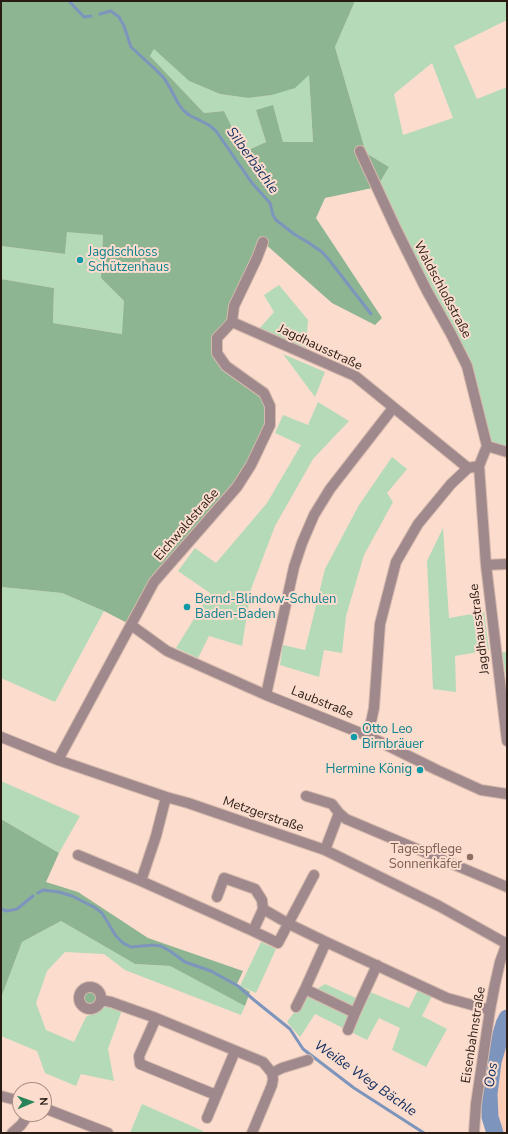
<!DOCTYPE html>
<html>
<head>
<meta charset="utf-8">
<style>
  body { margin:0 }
  #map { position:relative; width:508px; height:1134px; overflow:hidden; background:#fbdccd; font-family:"Nunito Sans",sans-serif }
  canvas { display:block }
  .frame { position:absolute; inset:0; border:2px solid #281b14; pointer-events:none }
  .north { position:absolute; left:12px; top:1082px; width:40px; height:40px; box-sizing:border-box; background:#fbdccd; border:1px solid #a78f83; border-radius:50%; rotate:88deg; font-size:11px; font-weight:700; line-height:16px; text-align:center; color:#281b14 }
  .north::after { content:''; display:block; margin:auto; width:14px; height:18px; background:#298358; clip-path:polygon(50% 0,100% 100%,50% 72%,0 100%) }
</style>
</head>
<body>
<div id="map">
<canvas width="508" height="1134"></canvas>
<div class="frame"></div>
<div class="north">N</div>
</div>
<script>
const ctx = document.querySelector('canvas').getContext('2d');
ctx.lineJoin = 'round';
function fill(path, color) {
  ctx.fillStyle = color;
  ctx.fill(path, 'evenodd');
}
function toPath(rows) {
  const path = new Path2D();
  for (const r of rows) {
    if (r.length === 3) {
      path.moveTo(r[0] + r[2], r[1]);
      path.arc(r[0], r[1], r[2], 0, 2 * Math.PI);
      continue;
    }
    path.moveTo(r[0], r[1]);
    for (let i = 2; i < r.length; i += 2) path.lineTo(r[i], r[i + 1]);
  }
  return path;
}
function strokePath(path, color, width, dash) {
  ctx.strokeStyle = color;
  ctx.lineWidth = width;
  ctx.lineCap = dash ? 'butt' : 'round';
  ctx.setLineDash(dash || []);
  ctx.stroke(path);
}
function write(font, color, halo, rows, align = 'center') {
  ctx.font = font + ' "Nunito Sans",sans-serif';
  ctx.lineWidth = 4;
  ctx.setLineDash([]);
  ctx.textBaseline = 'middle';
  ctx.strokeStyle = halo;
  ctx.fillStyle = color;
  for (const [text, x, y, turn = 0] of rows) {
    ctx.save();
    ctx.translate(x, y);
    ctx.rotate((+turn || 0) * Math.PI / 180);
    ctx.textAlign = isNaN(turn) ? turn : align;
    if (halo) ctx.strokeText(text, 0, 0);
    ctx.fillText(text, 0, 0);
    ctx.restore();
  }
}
const built = toPath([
  [507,1025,507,1133,503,1133,494,1095,496,1064]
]);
const green = toPath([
  [355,1,507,1,507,20,454,46,477,99,507,87,507,448,490,442,480,394,469,357,377,187,389,167,366,153,335,47],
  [432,63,453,118,403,135,394,94],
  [154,48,189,81,220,94,248,98,272,95,309,75,313,142,283,142,273,106,256,110,266,142,244,152,224,111,204,113,150,56],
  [67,231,103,235,101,278,124,301,123,334,53,323,54,288,1,279,1,246,65,254],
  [279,285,308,320,306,348,259,329,274,312,264,295],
  [283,354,325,372,315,397],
  [318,402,349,421,313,459,275,526,251,589,242,646,209,636,198,658,176,648,210,593,178,571,195,548,216,563,267,503,301,445,275,433,283,415,308,425],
  [392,457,407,469,387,493,393,502,364,555,346,616,342,653,324,650,319,677,280,665,283,645,305,650,325,569,359,505],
  [443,528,449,618,484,612,489,650,455,656,456,692,433,689,427,561],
  [1,587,62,593,104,611,55,702,1,678],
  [502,652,507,652,507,682],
  [1,781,80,816,59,853,1,819],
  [61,921,135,964,170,966,245,1006,241,1015,125,970,104,954,65,952,47,971,36,1003,46,1030,74,1042,86,1017,108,1005,122,1010,108,1049,114,1081,81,1074,76,1086,45,1073,37,1051,1,1036,1,998,22,942],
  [261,942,276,949,256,993,240,986],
  [325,984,365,1002,370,992,409,1008,419,988,432,996,422,1016,447,1029,426,1067,392,1050,400,1028,379,1018,367,1040,315,1014,300,1037,287,1022,306,996],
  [142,1104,203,1131,202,1133,130,1133]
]);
const forest = toPath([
  [1,1,355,1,335,47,366,153,389,167,377,187,325,198,316,218,382,318,375,325,332,303,263,242,232,322,217,338,217,353,264,393,270,425,251,465,154,582,131,625,104,611,62,593,1,587,1,279,54,288,53,323,122,334,124,301,101,278,103,235,67,232,65,254,1,246],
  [154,49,189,81,220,94,248,98,272,95,295,88,309,75,313,142,283,142,273,105,256,110,266,142,244,152,224,111,204,113,150,56],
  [1,819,59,853,46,882,78,892,148,938,243,971,237,984,250,992,245,1006,170,966,135,964,61,921,22,942,1,998],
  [90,998,11]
]);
const stream = toPath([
  [69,1,84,17,91,16],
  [100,14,111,11,119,17,124,26,131,47,155,69,164,78,170,88,178,103,183,110,189,115,209,125,216,131,252,183,270,203,273,215,276,220,294,234,309,243,322,252,330,261,371,314],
  [38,893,43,890,59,892,72,896,94,907,102,913,116,936,123,943,131,947,153,945,161,946,170,951,185,962,211,971,238,986,254,1000,290,1029,303,1049,354,1088,424,1133],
  [1,909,7,911,17,909,33,896]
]);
const river = toPath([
  [495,1133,490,1117,489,1094,493,1062,504,1024,507,1018]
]);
const minor = toPath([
  [360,151,396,229,427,291,451,334,467,366,487,446],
  [232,322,355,376,468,468,479,466,486,565,507,741],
  [232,322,234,306,257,258,263,242],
  [479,466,487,446,507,452],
  [486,565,507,564],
  [131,625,167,651,266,695,368,736,437,770,481,790,507,794],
  [266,695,294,567,302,543,314,515,330,489,393,408],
  [368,736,374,708,380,624,396,562,418,524,451,484,468,468],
  [1,737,58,760,166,797,188,803,325,850,439,906,507,944],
  [58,760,154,582,237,487,251,465,270,425,270,406,264,393,226,366,217,353,217,338,232,322],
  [306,796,332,804,339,813,346,819,507,887],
  [325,850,339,813],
  [78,855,141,881,253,931],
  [141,881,156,836,166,797],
  [217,897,224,878,255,889,262,900,263,909,253,931,278,943,314,875],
  [263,909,289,924,326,942,447,998,490,1010],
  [326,942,305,989,355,1013],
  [90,998,11],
  [101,1000,111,1002,156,1018,263,1062,272,1073,273,1079,272,1085,252,1133],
  [296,1007,305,989],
  [156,1018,139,1056,140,1064,216,1095],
  [348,1030,355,1013,377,965],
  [272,1073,282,1068,308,1060],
  [1,1096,20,1101],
  [44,1108,108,1133],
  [207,1118,235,1051],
  [12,1133,21,1125,29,1114],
  [474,1133,476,1104,490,1010,495,984,500,962,507,943]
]);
const markers = [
  [80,260,4,"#0f9aa8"],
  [187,607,4,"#0f9aa8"],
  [354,737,4,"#0f9aa8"],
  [420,770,4,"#0f9aa8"],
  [470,857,4,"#8d6e63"]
];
const cultureNames = [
  ["Jagdschloss",88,253],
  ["Schützenhaus",88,268],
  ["Bernd-Blindow-Schulen",195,600],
  ["Baden-Baden",195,615],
  ["Otto Leo",362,730],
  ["Birnbräuer",362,745],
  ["Hermine König",412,770,"right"]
];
const streetNames = [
  ["Waldschloßstraße",442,290,62],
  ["Jagdhausstraße",320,348,25],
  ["Eichwaldstraße",187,525,-49],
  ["Jagdhausstraße",480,629,-97],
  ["Laubstraße",322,703,22],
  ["Metzgerstraße",263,815,19],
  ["Eisenbahnstraße",474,1035,-81]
];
const educationNames = [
  ["Tagespflege",462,850],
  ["Sonnenkäfer",462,865]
];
const waterNames = [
  ["Silberbächle",252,161,54],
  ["Oos",492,1075,-82],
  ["Weiße Weg Bächle",365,1079,35]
];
fill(built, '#fcceb8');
fill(green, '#b4dab8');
fill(forest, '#8eb592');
strokePath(stream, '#7d95bc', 3);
strokePath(river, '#7d95bc', 17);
strokePath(minor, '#d5b9ac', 12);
strokePath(minor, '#a0898d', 10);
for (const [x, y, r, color] of markers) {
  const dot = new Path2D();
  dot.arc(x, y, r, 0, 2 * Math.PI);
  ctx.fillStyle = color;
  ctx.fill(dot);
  strokePath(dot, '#fbdccd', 1.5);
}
write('13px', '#0d838f', '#fbdccd', cultureNames, 'left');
write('13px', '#281b14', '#fbdccd', streetNames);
write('13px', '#785e54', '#fbdccd', educationNames, 'right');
write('italic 14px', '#132f61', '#fbdccd', waterNames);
</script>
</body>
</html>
